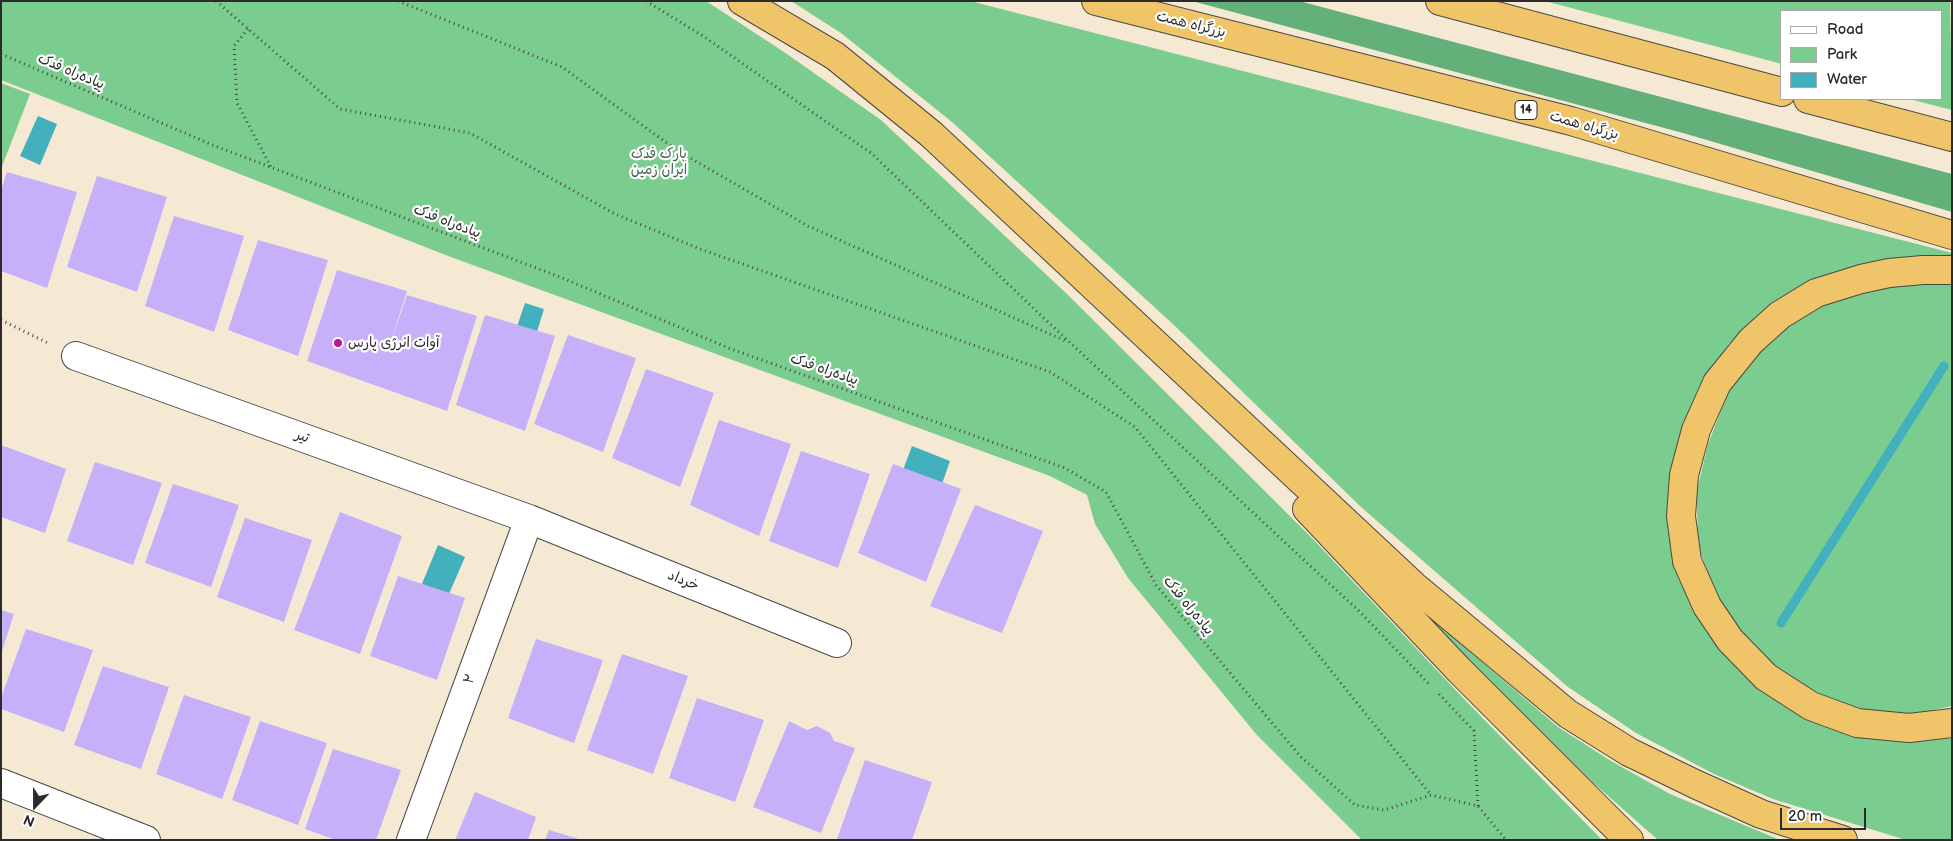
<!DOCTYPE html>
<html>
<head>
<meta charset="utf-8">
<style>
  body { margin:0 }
  #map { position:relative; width:1953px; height:841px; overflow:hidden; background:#f5e9d4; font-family:"Balsamiq Sans",sans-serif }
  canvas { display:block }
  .frame { position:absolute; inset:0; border:2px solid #2b2b2b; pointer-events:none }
  .legend { position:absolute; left:1780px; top:10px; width:162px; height:90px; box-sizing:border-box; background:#fff; border:1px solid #aaa; margin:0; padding:6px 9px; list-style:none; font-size:15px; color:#2b2b2b }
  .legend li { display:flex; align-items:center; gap:10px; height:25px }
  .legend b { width:25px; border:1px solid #aaa }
  .north { position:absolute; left:10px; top:781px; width:50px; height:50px; -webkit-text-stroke:4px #fff; paint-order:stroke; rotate:202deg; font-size:14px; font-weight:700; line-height:20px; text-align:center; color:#2b2b2b }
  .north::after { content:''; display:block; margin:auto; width:18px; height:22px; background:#2b2b2b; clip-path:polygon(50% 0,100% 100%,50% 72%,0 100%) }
  .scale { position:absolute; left:1780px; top:808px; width:86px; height:22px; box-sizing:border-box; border:2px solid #2b2b2b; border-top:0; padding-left:6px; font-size:15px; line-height:18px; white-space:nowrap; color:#2b2b2b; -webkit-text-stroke:4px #fff; paint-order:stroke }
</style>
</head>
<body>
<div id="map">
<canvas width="1953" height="841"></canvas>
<div class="frame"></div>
<ul class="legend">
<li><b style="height:6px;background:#fff"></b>Road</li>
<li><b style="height:14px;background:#7acc8f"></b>Park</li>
<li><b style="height:14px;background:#42b1bd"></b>Water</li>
</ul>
<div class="north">N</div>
<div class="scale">20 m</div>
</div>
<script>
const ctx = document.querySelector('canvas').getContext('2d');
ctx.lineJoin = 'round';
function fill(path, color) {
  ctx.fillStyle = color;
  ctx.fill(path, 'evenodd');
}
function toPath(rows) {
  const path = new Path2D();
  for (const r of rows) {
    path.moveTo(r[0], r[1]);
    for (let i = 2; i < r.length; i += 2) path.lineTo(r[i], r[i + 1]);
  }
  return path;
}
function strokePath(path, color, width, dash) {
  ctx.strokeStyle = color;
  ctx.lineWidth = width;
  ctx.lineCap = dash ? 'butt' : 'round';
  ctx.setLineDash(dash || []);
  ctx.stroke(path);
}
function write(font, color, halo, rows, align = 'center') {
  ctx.font = font + ' "Balsamiq Sans","Playpen Sans Arabic",sans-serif';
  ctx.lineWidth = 4.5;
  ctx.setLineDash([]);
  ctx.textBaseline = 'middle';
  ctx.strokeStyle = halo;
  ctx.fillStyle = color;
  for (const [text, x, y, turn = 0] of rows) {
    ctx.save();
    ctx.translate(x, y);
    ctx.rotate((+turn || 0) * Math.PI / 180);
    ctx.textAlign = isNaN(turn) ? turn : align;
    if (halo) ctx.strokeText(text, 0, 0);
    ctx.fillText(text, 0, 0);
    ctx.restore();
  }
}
const green = toPath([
  [1,1,706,1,784,52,881,120,1067,294,1310,536,1465,700,1602,840,1362,840,1256,734,1128,578,1095,524,1087,495,1050,476,448,256,1,80],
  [791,1,970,1,1952,253,1952,262,1766,310,1747,325,1729,344,1698,389,1681,434,1677,561,1691,606,1713,639,1737,668,1766,693,1795,713,1850,735,1887,741,1924,741,1952,738,1952,840,1906,840,1773,799,1714,774,1636,733,1568,687,1361,507,1175,326,952,122,841,33],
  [1545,1,1950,1,1952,110,1909,99,1942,99,1942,11,1782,11,1782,64],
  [1,83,30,94,1,169],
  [1901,282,1952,282,1952,706,1924,712,1896,714,1850,707,1831,700,1783,673,1745,640,1718,598,1699,549,1696,494,1708,444,1728,393,1759,351,1797,318,1848,294],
  [1400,592,1558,727,1611,761,1670,794,1780,840,1658,840,1590,780]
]);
const forest = toPath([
  [1192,1,1299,1,1952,174,1952,212,1683,133]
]);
const water = toPath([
  [38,116,57,124,40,165,20,156],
  [525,303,544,309,531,351,511,344],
  [912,446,950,461,942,484,903,470],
  [438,545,465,557,445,603,419,591]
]);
const stream = toPath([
  [1781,623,1944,366]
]);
const building = toPath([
  [7,172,77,192,47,288,1,271,1,190],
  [97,176,167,197,137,292,67,267],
  [174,216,244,236,214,332,145,306],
  [258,240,328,260,298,356,228,330],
  [337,270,407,291,388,350,407,295,477,316,447,411,307,361],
  [485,315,555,336,525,431,456,405],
  [568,335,636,358,603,452,534,424],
  [646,369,714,393,680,487,612,458],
  [719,420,791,444,759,536,690,505],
  [1,445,66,469,45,533,1,517],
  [801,451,870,474,838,568,769,541],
  [95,462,162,483,133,565,67,541],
  [893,464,961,489,926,582,858,553],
  [173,484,239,505,211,587,145,563],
  [975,505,1043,531,1002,633,930,606],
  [340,512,402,536,360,654,294,630],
  [245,518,312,540,284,622,217,597],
  [398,576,465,598,437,680,370,656],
  [1,610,14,614,2,651,1,651],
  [26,629,93,650,64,732,1,709,1,698],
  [536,639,603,660,574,743,508,718],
  [622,654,688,676,653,774,587,750],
  [103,666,169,687,141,769,74,745],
  [184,695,251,717,222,799,156,774],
  [697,698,764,720,735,802,669,778],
  [260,721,327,743,298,825,232,800],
  [789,721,807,730,817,726,830,733,834,741,855,748,821,833,753,807],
  [333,749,401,770,376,840,336,840,305,829],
  [865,760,932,782,912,840,837,839],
  [475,792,536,817,528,840,455,840],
  [549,830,579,839,579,840,545,840]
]);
const path = toPath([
  [216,1,340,109,470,133,615,214,700,249,1050,372,1135,427,1431,795],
  [398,1,562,67,678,151,808,226,1068,342],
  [646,1,703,36,871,153,1050,324,1361,613,1429,684],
  [248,29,234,46,237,103,271,167],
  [1,54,215,146,560,277,731,349,1065,468,1106,492,1156,585,1300,756,1355,805,1384,810,1431,795,1478,806,1506,840],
  [1,320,50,344],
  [1439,694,1474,731,1478,806]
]);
const minor = toPath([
  [76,356,529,519,837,643],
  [1,783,146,840],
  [411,840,529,519]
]);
const highway = toPath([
  [742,1,835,56,931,134,1414,586,1568,714,1629,752,1695,784,1761,814,1843,840],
  [1096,1,1571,121,1952,235],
  [1440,1,1782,92],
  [1808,99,1952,137],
  [1952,270,1923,270,1889,273,1861,279,1816,293,1780,315,1751,341,1717,383,1696,430,1684,475,1681,516,1687,561,1707,606,1730,640,1766,677,1811,706,1857,723,1909,728,1952,723],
  [1307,509,1459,670,1629,840]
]);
const markers = [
  [338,343,5,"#b5179e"]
];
const shields = [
  [1526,110,22]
];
const shieldNames = [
  ["14",1526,110]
];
const streetNames = [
  ["بزرگراه همت",1191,25,14],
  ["پیاده‌راه فدک",71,72,23],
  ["بزرگراه همت",1584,126,16],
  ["پیاده‌راه فدک",447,222,21],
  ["پیاده‌راه فدک",824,370,19],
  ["تیر",302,437,20],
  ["خرداد",683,581,22],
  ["پیاده‌راه فدک",1188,606,51],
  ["۲",470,679,-70]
];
const parkNames = [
  ["پارک فدک",659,154],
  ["ایران زمین",659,170]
];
const poiNames = [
  ["آوات انرژی پارس",348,343]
];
fill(green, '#7acc8f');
fill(forest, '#63b07a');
fill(water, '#42b1bd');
strokePath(stream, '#42b1bd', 9);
fill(building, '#c6b0fa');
strokePath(minor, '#494844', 30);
strokePath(highway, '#494844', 30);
strokePath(path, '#494844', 3, [1, 4]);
strokePath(minor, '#fff', 28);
strokePath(highway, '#f0c469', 28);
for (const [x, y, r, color] of markers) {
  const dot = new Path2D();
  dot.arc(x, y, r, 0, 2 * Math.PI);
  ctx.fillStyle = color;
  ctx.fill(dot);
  strokePath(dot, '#fff', 2);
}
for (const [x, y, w] of shields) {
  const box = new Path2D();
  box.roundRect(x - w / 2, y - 9.5, w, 19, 4);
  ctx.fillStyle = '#fff';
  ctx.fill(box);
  strokePath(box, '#2b2b2b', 1);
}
write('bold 12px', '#2b2b2b', null, shieldNames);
write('14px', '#2b2b2b', '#fff', streetNames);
write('14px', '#47634e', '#fff', parkNames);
write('14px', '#2b2b2b', '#fff', poiNames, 'left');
</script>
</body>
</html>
